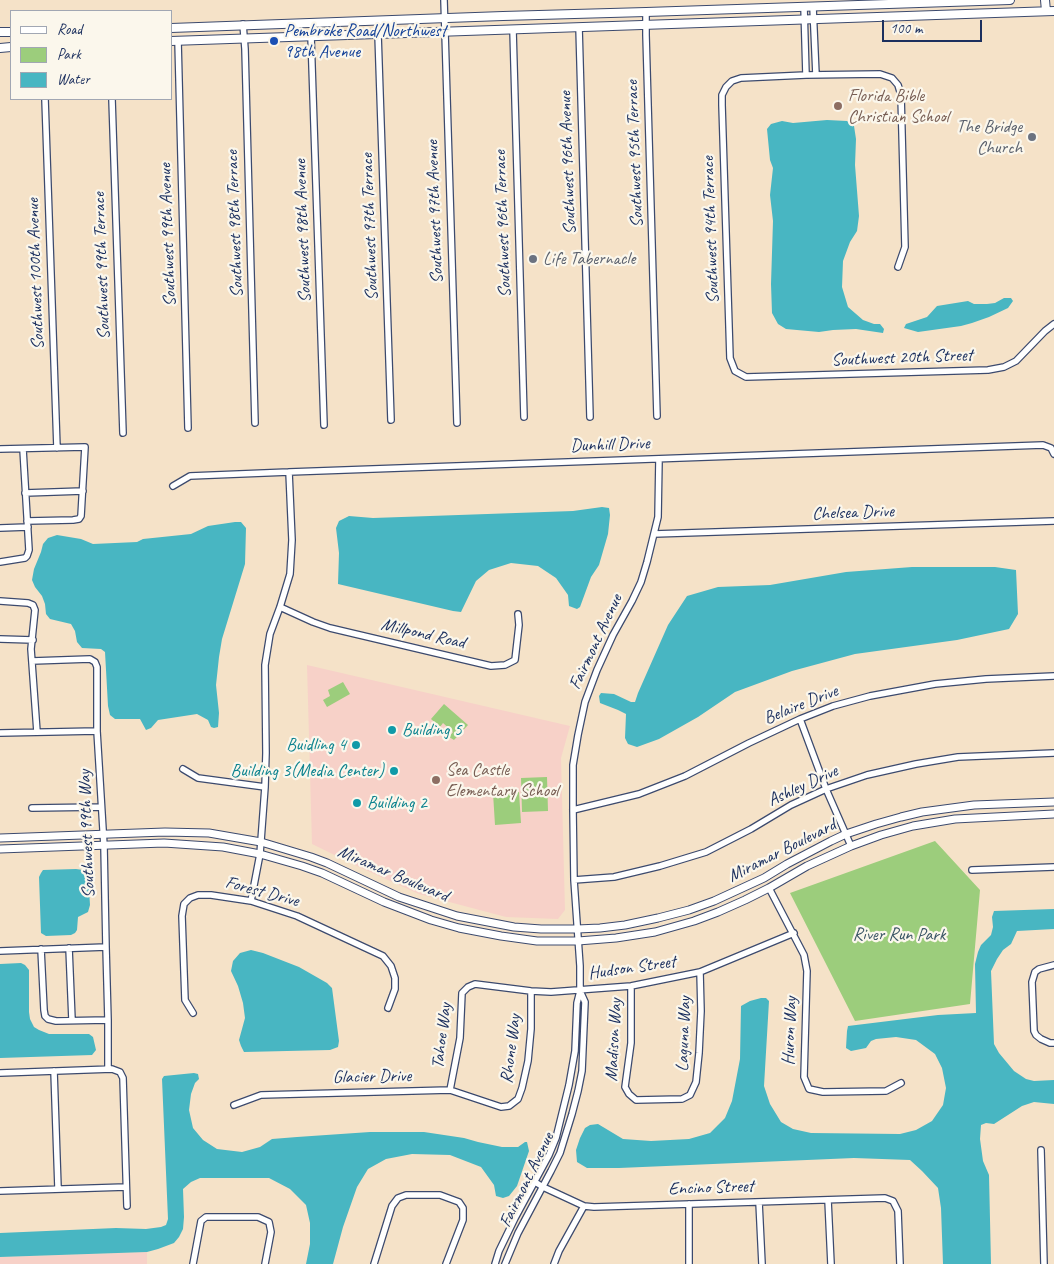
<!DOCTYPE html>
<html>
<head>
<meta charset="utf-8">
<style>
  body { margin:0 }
  #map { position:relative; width:1054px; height:1264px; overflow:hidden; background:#f5e2c8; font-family:Caveat,sans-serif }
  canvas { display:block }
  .legend { position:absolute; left:10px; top:10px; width:162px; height:90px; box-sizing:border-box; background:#fbf7ec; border:1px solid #a1a7b3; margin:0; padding:6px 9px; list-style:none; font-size:15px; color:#1b2f5e }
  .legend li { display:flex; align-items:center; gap:10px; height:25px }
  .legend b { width:25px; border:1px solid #a1a7b3 }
  .scale { position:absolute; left:882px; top:20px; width:100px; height:22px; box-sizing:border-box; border:2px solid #1b2f5e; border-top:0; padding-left:6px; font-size:15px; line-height:18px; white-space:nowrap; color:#1b2f5e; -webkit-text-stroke:4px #fbf7ec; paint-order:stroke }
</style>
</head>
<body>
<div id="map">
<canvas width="1054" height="1264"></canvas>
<ul class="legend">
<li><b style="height:6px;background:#fff"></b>Road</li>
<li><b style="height:14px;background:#9ccd7c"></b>Park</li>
<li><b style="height:14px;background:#48b6c2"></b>Water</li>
</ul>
<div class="scale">100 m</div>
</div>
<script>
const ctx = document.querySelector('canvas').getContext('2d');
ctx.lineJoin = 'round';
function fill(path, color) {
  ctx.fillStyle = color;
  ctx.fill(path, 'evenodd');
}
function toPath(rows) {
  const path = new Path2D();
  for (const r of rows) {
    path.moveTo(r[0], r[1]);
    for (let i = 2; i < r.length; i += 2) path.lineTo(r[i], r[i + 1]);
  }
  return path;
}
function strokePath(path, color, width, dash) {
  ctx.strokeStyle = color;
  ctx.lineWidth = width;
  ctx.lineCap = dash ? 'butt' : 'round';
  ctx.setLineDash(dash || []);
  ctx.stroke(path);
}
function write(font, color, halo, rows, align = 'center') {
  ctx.font = font + ' Caveat,sans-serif';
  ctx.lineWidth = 4.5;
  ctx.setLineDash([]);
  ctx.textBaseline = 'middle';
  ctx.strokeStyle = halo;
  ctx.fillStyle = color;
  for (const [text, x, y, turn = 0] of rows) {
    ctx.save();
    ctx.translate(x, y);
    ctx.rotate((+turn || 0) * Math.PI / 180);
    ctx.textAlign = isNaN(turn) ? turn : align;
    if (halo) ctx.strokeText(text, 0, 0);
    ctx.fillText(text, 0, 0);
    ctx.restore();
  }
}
const built = toPath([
  [307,665,570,726,561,758,565,910,558,919,506,917,419,894,359,867,312,844],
  [147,1252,147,1264,0,1264,0,1257]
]);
const green = toPath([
  [343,682,350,694,327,707,323,700,330,696,328,690],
  [444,704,468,725,454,740,449,737,453,732,443,723,440,727,431,719],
  [547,777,548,811,522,812,521,778],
  [519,792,521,823,495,825,493,793],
  [935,841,980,890,970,1004,855,1021,790,893]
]);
const water = toPath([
  [827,120,847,121,854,126,856,139,855,165,859,216,857,231,850,242,843,261,842,287,848,307,863,320,874,324,880,324,884,329,883,333,856,329,833,330,819,332,786,329,778,324,772,313,771,284,773,221,770,195,773,168,770,160,767,129,771,124,782,121,793,123],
  [1004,298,1011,298,1013,301,1008,308,989,317,972,323,961,326,918,332,904,328,906,324,927,317,937,306,968,301,974,304,987,304,995,303],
  [602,507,609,508,610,515,608,534,599,565,591,577,580,607,577,609,569,606,568,595,556,578,538,566,511,563,489,570,476,581,461,612,453,611,338,584,339,553,336,528,339,521,349,516,373,518,573,511],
  [235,522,241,522,246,528,245,564,222,639,219,657,216,685,219,713,218,727,214,728,211,727,208,720,197,714,158,720,151,728,146,730,140,719,115,719,110,715,108,706,105,652,101,649,82,648,77,642,75,631,71,624,50,619,46,614,45,604,42,596,35,587,32,580,34,569,41,552,43,544,48,538,57,535,81,539,93,544,137,542,143,539,191,534,208,526],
  [912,567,995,567,1016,570,1018,614,1009,629,957,640,855,654,792,671,735,692,698,717,659,739,637,747,628,744,625,738,626,714,618,710,600,703,599,696,601,693,614,694,631,702,635,702,638,693,668,625,687,596,718,587,770,585,846,572],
  [76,869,83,870,88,873,90,905,88,912,78,917,77,930,75,933,71,935,46,936,41,933,39,877,41,873,43,870],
  [1054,909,1054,929,1017,931,1011,944,1003,950,997,959,991,971,994,1044,999,1053,1014,1071,1026,1079,1034,1081,1054,1080,1054,1104,1034,1102,1022,1106,994,1124,986,1123,981,1125,980,1139,983,1161,989,1175,991,1264,943,1264,941,1208,938,1188,922,1171,910,1160,854,1158,619,1168,587,1168,577,1162,576,1150,580,1138,585,1128,590,1125,598,1124,623,1139,651,1141,689,1139,710,1133,725,1118,732,1101,740,1059,741,1006,750,1001,761,998,766,998,769,1001,764,1086,770,1104,781,1122,793,1129,811,1133,900,1134,916,1130,932,1121,943,1105,946,1088,942,1068,935,1054,916,1040,896,1037,876,1039,871,1041,866,1048,851,1051,846,1048,847,1031,848,1026,938,1015,976,1013,975,964,978,952,981,945,991,935,993,927,992,917,994,911],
  [251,950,263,953,299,967,327,983,332,988,339,1041,338,1047,330,1050,244,1052,241,1046,239,1040,245,1018,243,1003,238,986,231,971,233,961,240,953],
  [21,963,25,965,29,970,29,1012,30,1019,34,1027,39,1030,49,1034,89,1034,93,1037,96,1050,92,1055,0,1058,0,964],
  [194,1073,198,1074,199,1079,195,1083,191,1094,189,1110,193,1128,203,1140,217,1149,242,1152,260,1147,272,1139,297,1137,370,1132,424,1132,464,1138,478,1142,502,1147,518,1147,525,1142,527,1142,529,1151,517,1186,509,1196,503,1198,496,1196,494,1185,481,1167,450,1155,412,1154,386,1159,368,1169,357,1187,343,1227,333,1264,306,1264,310,1244,310,1223,306,1205,290,1189,269,1178,200,1178,191,1182,183,1189,184,1217,183,1229,179,1237,174,1243,158,1249,147,1252,0,1257,0,1233,116,1228,146,1229,161,1227,166,1225,168,1219,162,1079,164,1076]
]);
const minor = toPath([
  [444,0,457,423],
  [804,7,806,75],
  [813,7,816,75],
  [646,12,646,35,657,416],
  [243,24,245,49,255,423],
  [579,27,590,417],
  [513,30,524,417],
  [378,34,391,420],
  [311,36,324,425],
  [178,41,188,428],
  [45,99,57,448],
  [112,99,123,433],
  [898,267,905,247,901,95,898,85,892,78,880,74,806,75,741,78,732,81,726,87,722,95,722,105,730,358,735,371,746,377,988,370,1004,367,1016,361,1045,331,1054,324],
  [0,449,85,447,81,516,79,519,73,520,27,521],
  [173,486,190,476,289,472,1043,445,1051,448,1054,454],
  [25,493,83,491],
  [0,528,28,527],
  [654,534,1054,521],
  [0,562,25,558,27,556,29,550,23,449],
  [0,601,28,603,33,605,35,610,31,649,37,732],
  [280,607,313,622,330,628,491,666,505,665,515,660,519,625,518,614],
  [0,639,33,640],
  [32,661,90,659,95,662,97,667,97,731,104,846,106,947,108,1020,108,1069],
  [800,719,826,789,851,846],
  [0,733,97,731],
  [183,769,198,778,265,787],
  [32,808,101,807],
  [573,810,639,794,685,776,749,743,800,719,833,706,870,696,935,684,986,679,1054,676],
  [972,870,1054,867],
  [574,880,614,877,660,866,706,852,751,829,791,805,826,789,867,775,916,764,958,757,1054,753],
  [769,888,804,955,807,971,804,1077,809,1089,823,1092,886,1091,901,1083],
  [251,901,260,854,265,787,266,753,265,665,270,634,280,607,290,574,292,540,289,472],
  [69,948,72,1020],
  [41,949,44,1010,45,1016,48,1019,56,1021,108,1020],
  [0,951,106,947],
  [1054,965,1039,969,1035,972,1032,982,1034,1031,1036,1035,1041,1039,1050,1043,1054,1043],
  [631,986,631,1043,625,1087,629,1094,636,1100,682,1099,690,1095,696,1082,699,1053,701,1011,700,972],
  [193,1013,185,1000,182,916,184,904,190,898,198,895,211,895,251,901,297,916,383,956,391,966,395,978,395,989,388,1008],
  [54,1071,58,1188],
  [0,1073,112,1069,120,1072,123,1078,127,1206],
  [450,1090,460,1038,462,993,468,987,475,984,531,991,551,992,631,986,700,972,794,933],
  [234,1105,261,1095,450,1090,501,1107,509,1106,518,1099,522,1088,528,1061,531,1029,531,991],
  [1041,1150,1044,1264],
  [535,1182,543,1187,584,1206,594,1207,885,1198,893,1201,898,1211,900,1264],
  [0,1191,126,1187],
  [828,1200,831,1264],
  [759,1202,762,1264],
  [689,1204,689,1264],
  [193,1264,201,1221,206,1217,258,1217,269,1222,271,1232,265,1264],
  [374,1264,392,1206,398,1198,406,1195,440,1195,459,1202,463,1208,463,1220,446,1264],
  [495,1264,499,1251,515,1218,549,1155,556,1138,569,1085,575,1051,577,1003,580,991,580,966,574,880,573,810,573,765,578,735,585,702,597,670,613,635,632,601,641,582,647,562,658,517,659,459],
  [505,1264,518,1233,551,1171,560,1153,572,1114,578,1091,582,1071,585,1002,580,991],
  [554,1264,559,1251,584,1206]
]);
const tertiary = toPath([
  [0,838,165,832,209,833,261,842,311,857,327,863,399,897,457,916,514,927,541,929,577,929,600,928,625,925,658,918,689,910,714,901,764,878,787,864,831,841,846,834,876,824,901,817,922,812,974,805,1054,802],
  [0,849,164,843,223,847,260,854,302,866,322,873,384,902,431,920,459,928,501,936,537,941,578,941,616,938,655,932,694,921,718,912,745,900,769,888,807,866,851,846,881,835,913,826,955,819,1054,814]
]);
const secondary = toPath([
  [1045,0,1046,11],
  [171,28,503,16,646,12,1010,0],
  [0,32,11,32],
  [171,41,1054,11],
  [0,48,11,47]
]);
const markers = [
  [274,41,5,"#1a4fb4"],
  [838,106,5,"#8d6e63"],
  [1032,137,5,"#6b7280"],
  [533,259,5,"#6b7280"],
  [392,730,5,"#0f9aa8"],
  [356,745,5,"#0f9aa8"],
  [394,771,5,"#0f9aa8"],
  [436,780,5,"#8d6e63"],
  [357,803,5,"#0f9aa8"]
];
const transitNames = [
  ["Pembroke Road/Northwest",284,31],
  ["98th Avenue",284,52]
];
const educationNames = [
  ["Florida Bible",848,96],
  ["Christian School",848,117],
  ["Sea Castle",446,770],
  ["Elementary School",446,791]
];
const worshipNames = [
  ["The Bridge",1022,127],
  ["Church",1022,148],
  ["Life Tabernacle",543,259,"left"]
];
const streetNames = [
  ["Southwest 95th Terrace",635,154,-92],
  ["Southwest 96th Avenue",568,163,-92],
  ["Southwest 97th Avenue",435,212,-92],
  ["Southwest 98th Terrace",235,224,-92],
  ["Southwest 96th Terrace",503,224,-92],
  ["Southwest 97th Terrace",370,227,-92],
  ["Southwest 94th Terrace",711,230,-92],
  ["Southwest 98th Avenue",303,231,-92],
  ["Southwest 99th Avenue",168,235,-92],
  ["Southwest 99th Terrace",102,266,-92],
  ["Southwest 100th Avenue",36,274,-92],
  ["Southwest 20th Street",902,358,-2],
  ["Dunhill Drive",610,445,-2],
  ["Chelsea Drive",853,513,-2],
  ["Millpond Road",423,634,13],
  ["Fairmont Avenue",596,642,-65],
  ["Belaire Drive",801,705,-22],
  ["Ashley Drive",803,786,-25],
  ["Southwest 99th Way",87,834,-92],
  ["Miramar Boulevard",782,851,-27],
  ["Miramar Boulevard",393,874,23],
  ["Forest Drive",262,892,15],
  ["Hudson Street",632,968,-8],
  ["Huron Way",790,1031,-88],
  ["Laguna Way",684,1034,-88],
  ["Tahoe Way",442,1036,-83],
  ["Madison Way",614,1040,-87],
  ["Rhone Way",511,1049,-83],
  ["Glacier Drive",372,1077,-1],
  ["Fairmont Avenue",527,1180,-64],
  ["Encino Street",711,1188,-2]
];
const cultureNames = [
  ["Building 5",402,730],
  ["Buidling 4",346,745,"right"],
  ["Building 3(Media Center)",384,771,"right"],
  ["Building 2",367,803]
];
const parkNames = [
  ["River Run Park",899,935]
];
fill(built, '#f7d1c8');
fill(green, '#9ccd7c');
fill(water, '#48b6c2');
strokePath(minor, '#3c4a6e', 8);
strokePath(tertiary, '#3c4a6e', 9);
strokePath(secondary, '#3c4a6e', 10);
strokePath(minor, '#fff', 5.5);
strokePath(tertiary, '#fff', 7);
strokePath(secondary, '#fff', 8);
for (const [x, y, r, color] of markers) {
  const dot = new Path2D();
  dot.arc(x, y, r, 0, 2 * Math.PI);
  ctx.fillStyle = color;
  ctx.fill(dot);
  strokePath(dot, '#fbf7ec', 2);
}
write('18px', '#164399', '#fbf7ec', transitNames, 'left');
write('18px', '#785e54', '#fbf7ec', educationNames, 'left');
write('18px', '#5b616d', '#fbf7ec', worshipNames, 'right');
write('18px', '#1b2f5e', '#fbf7ec', streetNames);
write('18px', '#0d838f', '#fbf7ec', cultureNames, 'left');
write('18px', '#3b5666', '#fbf7ec', parkNames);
</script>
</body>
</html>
